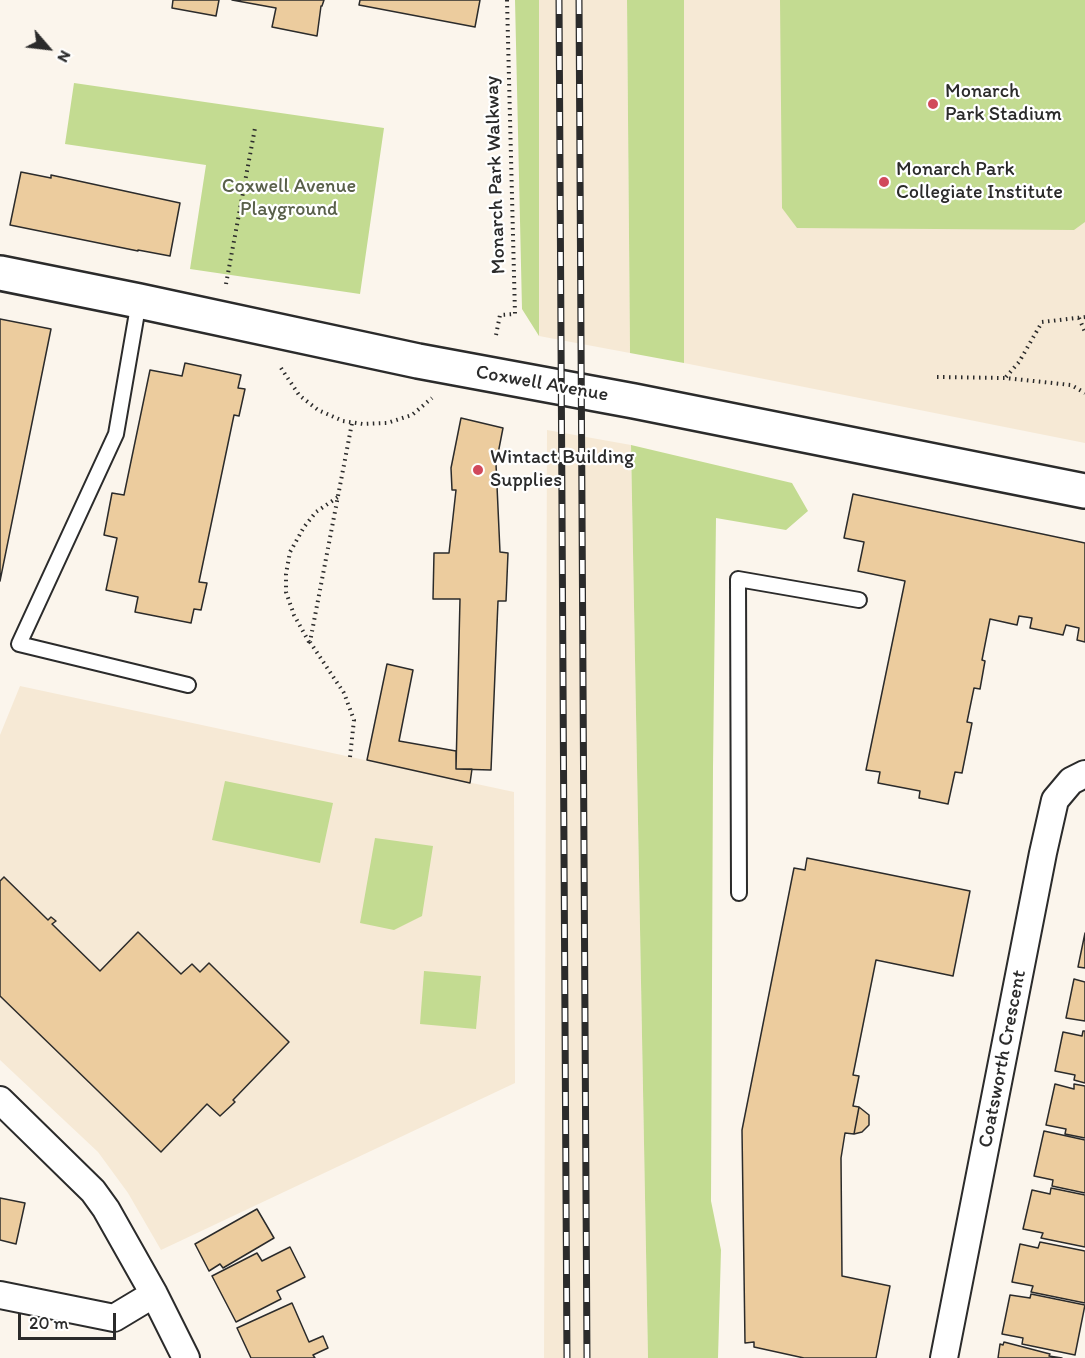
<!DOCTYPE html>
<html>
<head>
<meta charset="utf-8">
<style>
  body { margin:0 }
  #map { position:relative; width:1085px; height:1358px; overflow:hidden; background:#fbf5ec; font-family:Itim,sans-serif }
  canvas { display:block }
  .north { position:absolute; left:18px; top:18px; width:60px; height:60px; -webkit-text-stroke:4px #fff; paint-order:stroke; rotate:118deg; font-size:16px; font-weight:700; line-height:24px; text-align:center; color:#2b2b2b }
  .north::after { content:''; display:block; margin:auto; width:21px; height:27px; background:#2b2b2b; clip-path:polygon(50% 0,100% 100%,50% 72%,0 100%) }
  .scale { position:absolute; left:18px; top:1313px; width:98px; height:27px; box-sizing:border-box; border:3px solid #2b2b2b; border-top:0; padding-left:8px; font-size:18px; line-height:21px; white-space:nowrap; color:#2b2b2b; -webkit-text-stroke:4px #fff; paint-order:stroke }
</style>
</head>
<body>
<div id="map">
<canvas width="1085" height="1358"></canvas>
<div class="north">N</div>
<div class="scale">20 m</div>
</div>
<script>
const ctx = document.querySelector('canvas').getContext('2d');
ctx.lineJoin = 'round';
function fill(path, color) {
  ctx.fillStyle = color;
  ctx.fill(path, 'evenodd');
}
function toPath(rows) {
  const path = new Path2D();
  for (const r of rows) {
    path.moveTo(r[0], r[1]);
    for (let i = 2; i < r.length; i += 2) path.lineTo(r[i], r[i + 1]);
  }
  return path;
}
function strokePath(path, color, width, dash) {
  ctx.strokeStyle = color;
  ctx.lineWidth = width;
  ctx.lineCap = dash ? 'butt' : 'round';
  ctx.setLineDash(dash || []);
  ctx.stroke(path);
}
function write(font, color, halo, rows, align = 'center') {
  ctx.font = font + ' Itim,sans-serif';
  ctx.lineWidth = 4.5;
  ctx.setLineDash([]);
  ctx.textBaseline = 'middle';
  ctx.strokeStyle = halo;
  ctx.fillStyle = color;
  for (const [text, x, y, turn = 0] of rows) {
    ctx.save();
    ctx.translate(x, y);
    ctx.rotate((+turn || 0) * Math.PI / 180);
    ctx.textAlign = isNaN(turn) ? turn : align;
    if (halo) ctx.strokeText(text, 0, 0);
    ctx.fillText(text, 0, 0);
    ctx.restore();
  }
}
const built = toPath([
  [539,0,627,0,630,353,539,336],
  [684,0,1085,0,1085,443,684,363],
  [547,430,631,445,648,1358,544,1358],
  [20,686,514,792,515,1083,161,1250,128,1193,98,1152,0,1060,0,735]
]);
const green = toPath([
  [515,0,539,0,539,336,522,309],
  [627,0,684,0,684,363,630,353],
  [780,0,1085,0,1085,222,1074,230,797,228,782,208],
  [74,83,384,128,360,294,190,269,206,165,65,144],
  [631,445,792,483,808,511,786,530,716,518,713,767,711,1201,721,1250,718,1358,648,1358],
  [225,781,333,803,320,863,212,840],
  [375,838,433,846,422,916,394,930,360,923],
  [424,971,481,976,476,1029,420,1024]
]);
const building = toPath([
  [173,0,219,0,216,16,172,8,173,0],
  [232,0,324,0,322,6,321,6,317,36,272,27,276,8,232,0],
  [360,0,480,0,475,27,359,5,360,0],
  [21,172,51,178,51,175,180,203,170,256,138,250,138,251,10,225,21,172],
  [0,319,51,329,0,581,0,319],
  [185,363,241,375,238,388,245,389,239,416,234,415,199,582,207,583,201,610,194,609,191,623,135,612,138,597,106,590,117,538,104,535,112,493,124,495,150,370,182,376,185,363],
  [461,418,503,428,496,464,500,552,508,553,506,601,498,601,491,770,456,769,460,599,433,599,434,553,449,553,456,490,452,490,451,468,461,418],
  [853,494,1085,543,1085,642,1077,640,1079,628,1066,625,1063,635,1030,628,1032,618,1019,616,1017,625,990,619,982,660,985,661,980,689,974,688,967,722,972,723,962,773,955,772,948,804,919,798,920,791,878,783,880,772,866,770,905,581,858,571,864,542,844,538,853,494],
  [387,664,413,670,399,741,456,751,456,769,472,769,470,783,367,760,387,664],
  [807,858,970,891,953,976,876,960,853,1075,859,1076,853,1106,859,1107,854,1134,845,1133,841,1158,842,1276,890,1286,876,1358,804,1358,754,1347,754,1342,745,1343,742,1130,794,868,805,870,807,858],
  [4,877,48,920,51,917,56,921,52,924,100,971,138,932,181,974,192,964,200,972,209,963,289,1042,233,1100,235,1102,220,1116,207,1104,161,1152,0,996,0,881,4,877],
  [1085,933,1085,968,1078,967,1085,933],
  [1074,979,1085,982,1085,1021,1066,1018,1074,979],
  [1083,1031,1085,1031,1085,1083,1074,1080,1075,1075,1055,1071,1063,1032,1082,1036,1083,1031],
  [1055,1084,1074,1089,1074,1084,1085,1086,1085,1138,1065,1134,1066,1129,1046,1125,1055,1084],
  [859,1107,869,1115,869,1125,862,1132,854,1134,859,1107],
  [1044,1131,1085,1140,1085,1193,1052,1186,1053,1180,1034,1176,1044,1131],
  [1051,1188,1085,1195,1085,1247,1041,1238,1043,1233,1023,1229,1032,1190,1050,1194,1051,1188],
  [0,1198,25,1203,16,1244,0,1240,0,1198],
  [257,1209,274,1238,223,1268,220,1264,209,1271,195,1244,257,1209],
  [1040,1242,1085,1251,1085,1303,1031,1292,1033,1286,1012,1282,1020,1244,1038,1248,1040,1242],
  [290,1247,305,1277,277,1291,281,1299,236,1322,212,1276,257,1253,262,1261,290,1247],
  [1031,1294,1085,1305,1075,1355,1022,1344,1023,1338,1002,1334,1010,1295,1030,1298,1031,1294],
  [292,1303,309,1342,323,1336,328,1348,313,1355,315,1358,251,1358,237,1328,292,1303],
  [1004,1342,1050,1354,1049,1356,1062,1358,998,1358,1000,1344,1003,1345,1004,1342]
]);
const path = toPath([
  [226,284,255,128],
  [1079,318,1085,332],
  [496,335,500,315,515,314,507,0],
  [281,368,299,395,318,410,343,421,363,424,387,423,412,415,432,398],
  [937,377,1005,378,1071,385,1085,393],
  [1006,377,1019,362,1042,322,1085,317],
  [309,642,294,615,286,592,286,574,290,552,304,527,316,512,338,497],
  [350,757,354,720,344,693,310,642,352,423]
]);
const service = toPath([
  [139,301,116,434,19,644,188,685],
  [739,893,738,579,859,600]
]);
const minor = toPath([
  [0,1100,93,1191,106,1209,154,1294,186,1358],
  [0,1295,114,1318,154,1294],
  [944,1358,1043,853,1055,800,1071,781,1085,774]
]);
const primary = toPath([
  [0,273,139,301,418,361,634,401,1085,491]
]);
const rail = toPath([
  [559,0,567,1358],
  [579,0,587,1358]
]);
const markers = [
  [933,104,6,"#d1495b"],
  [884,182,6,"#d1495b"],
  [478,470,6,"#d1495b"]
];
const poiNames = [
  ["Monarch",945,92],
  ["Park Stadium",945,115],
  ["Monarch Park",896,170],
  ["Collegiate Institute",896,193],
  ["Wintact Building",490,458],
  ["Supplies",490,481]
];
const streetNames = [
  ["Monarch Park Walkway",496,175,-92],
  ["Coxwell Avenue",542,384,10],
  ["Coatsworth Crescent",1003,1059,-79]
];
const parkNames = [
  ["Coxwell Avenue",289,187],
  ["Playground",289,210]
];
fill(built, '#f6e9d5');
fill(green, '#c3db91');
fill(building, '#eccc9e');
strokePath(building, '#2b2b2b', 1.5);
strokePath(service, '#2b2b2b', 18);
strokePath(minor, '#2b2b2b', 30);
strokePath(primary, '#2b2b2b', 38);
strokePath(path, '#2b2b2b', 4, [1.5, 4.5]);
strokePath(service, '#fff', 14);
strokePath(minor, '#fff', 26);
strokePath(primary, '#fff', 33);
strokePath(rail, '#2b2b2b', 7);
strokePath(rail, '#fff', 4.5, [14]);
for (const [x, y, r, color] of markers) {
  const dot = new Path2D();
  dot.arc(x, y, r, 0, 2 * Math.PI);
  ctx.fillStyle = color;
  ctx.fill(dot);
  strokePath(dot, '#fff', 2);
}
write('20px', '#2b2b2b', '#fff', poiNames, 'left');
write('20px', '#2b2b2b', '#fff', streetNames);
write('20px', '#59604a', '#fff', parkNames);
</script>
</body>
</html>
